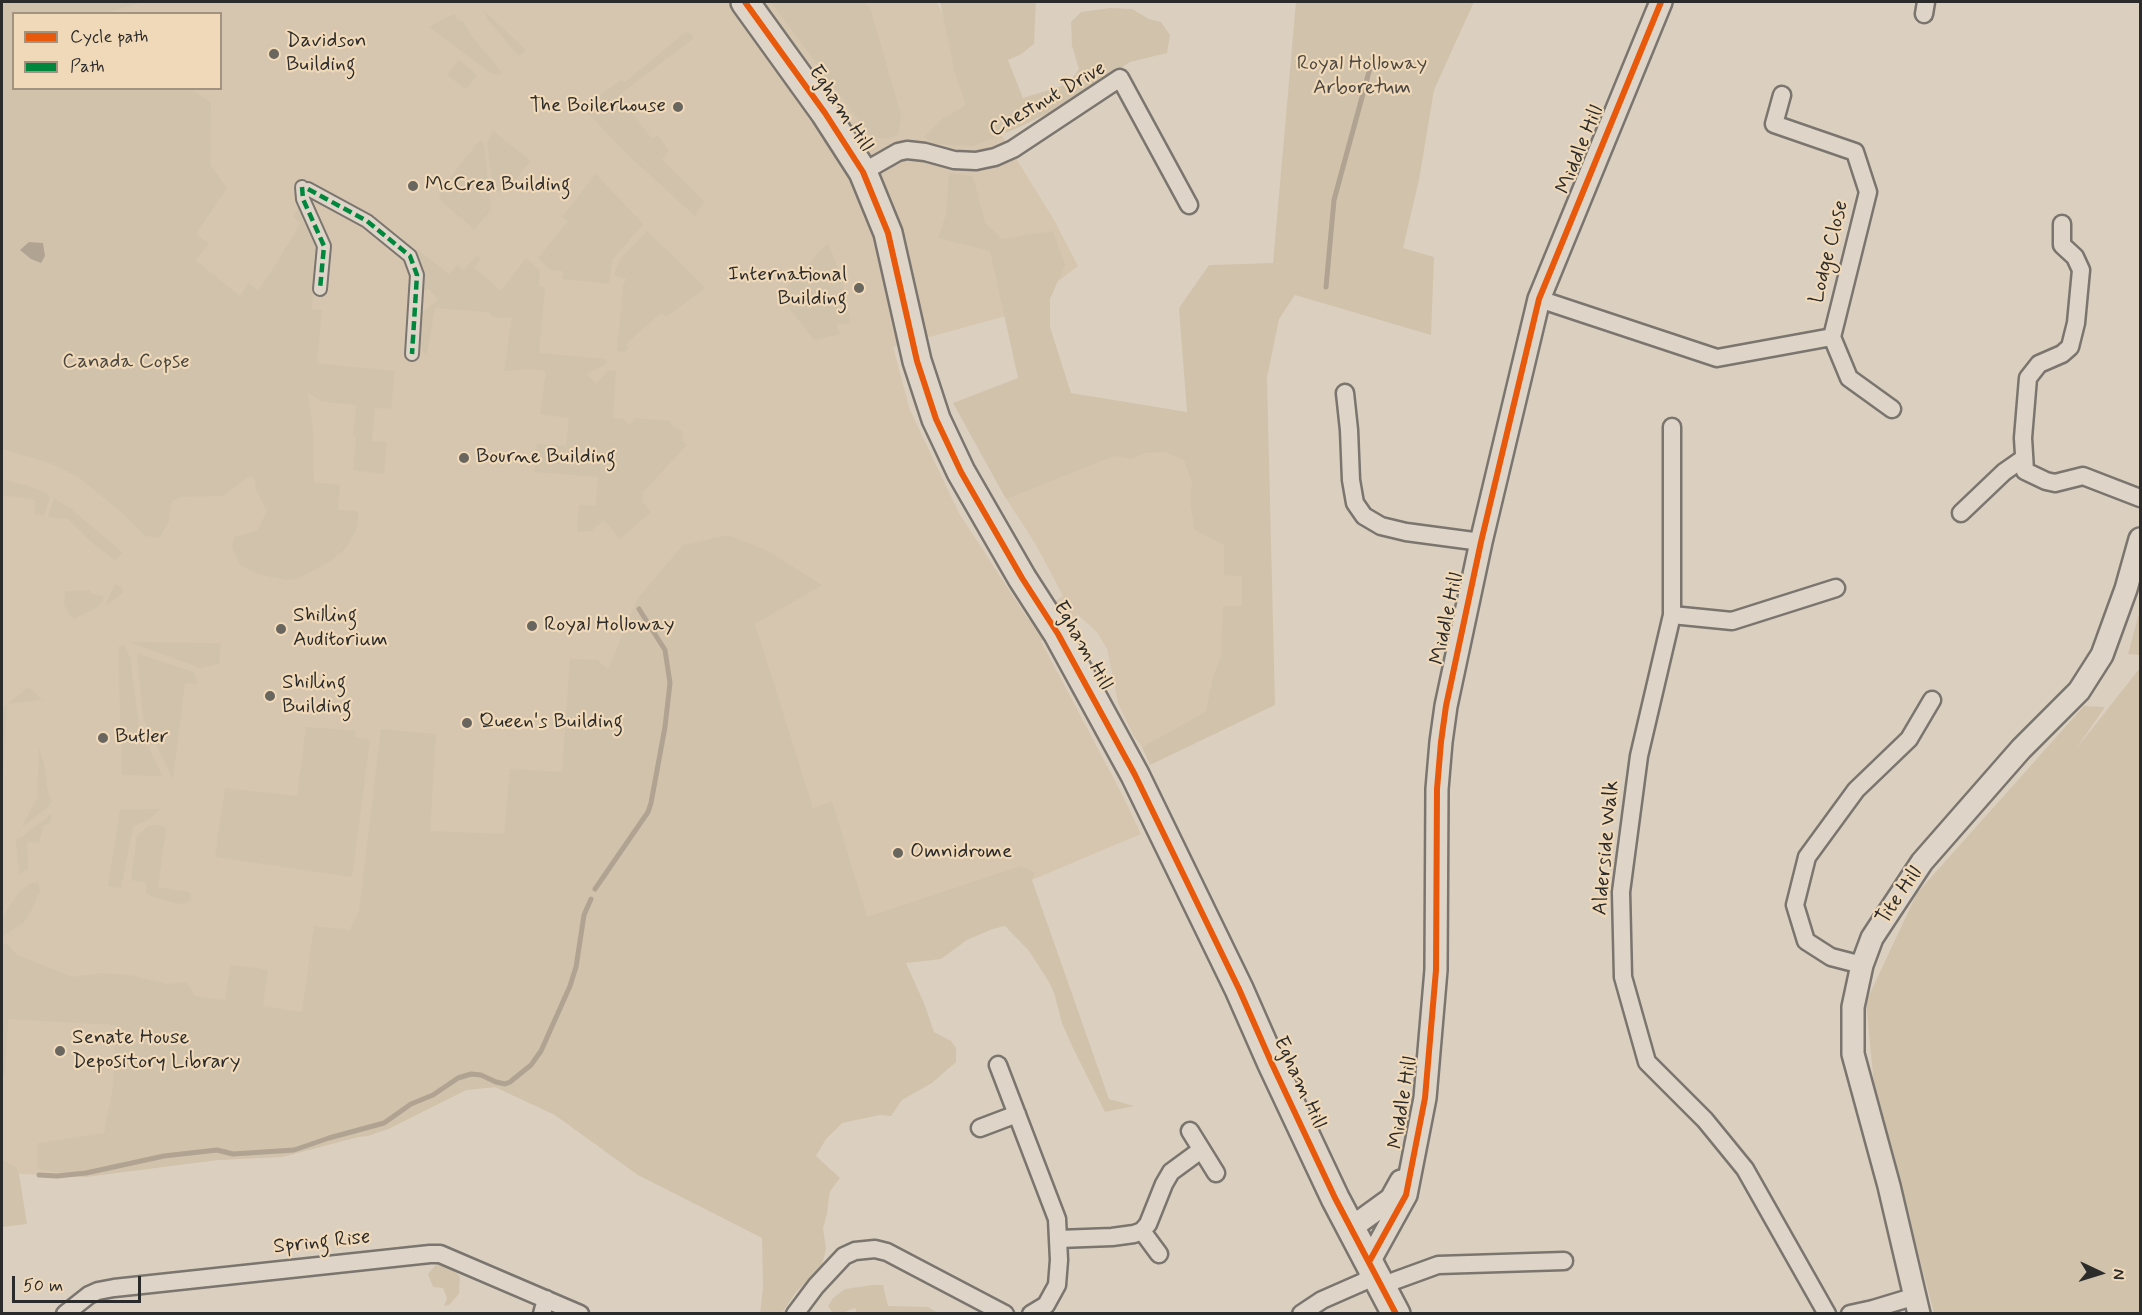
<!DOCTYPE html>
<html>
<head>
<meta charset="utf-8">
<style>
  body { margin:0 }
  #map { position:relative; width:2142px; height:1315px; overflow:hidden; background:#dbd0bf; font-family:Mynerve,sans-serif }
  canvas { display:block }
  .frame { position:absolute; inset:0; border:3px solid #2b2b2b; pointer-events:none }
  .legend { position:absolute; left:12px; top:12px; width:210px; height:78px; box-sizing:border-box; background:#f0d9b8; border:2px solid #a19380; margin:0; padding:8px 10px; list-style:none; font-size:18px; color:#2b2b2b }
  .legend li { display:flex; align-items:center; gap:12px; height:30px }
  .legend b { width:30px; border:2px solid #a19380 }
  .north { position:absolute; left:2070px; top:1243px; width:60px; height:60px; -webkit-text-stroke:4px #f0d9b8; paint-order:stroke; rotate:94deg; font-size:16px; font-weight:700; line-height:24px; text-align:center; color:#2b2b2b }
  .north::after { content:''; display:block; margin:auto; width:21px; height:27px; background:#2b2b2b; clip-path:polygon(50% 0,100% 100%,50% 72%,0 100%) }
  .scale { position:absolute; left:12px; top:1276px; width:129px; height:27px; box-sizing:border-box; border:3px solid #2b2b2b; border-top:0; padding-left:8px; font-size:18px; line-height:21px; white-space:nowrap; color:#2b2b2b; -webkit-text-stroke:4px #f0d9b8; paint-order:stroke }
</style>
</head>
<body>
<div id="map">
<canvas width="2142" height="1315"></canvas>
<div class="frame"></div>
<ul class="legend">
<li><b style="height:8px;background:#e8590c"></b>Cycle path</li>
<li><b style="height:8px;background:#00873e"></b>Path</li>
</ul>
<div class="north">N</div>
<div class="scale">50 m</div>
</div>
<script>
const ctx = document.querySelector('canvas').getContext('2d');
ctx.lineJoin = 'round';
function fill(path, color) {
  ctx.fillStyle = color;
  ctx.fill(path, 'evenodd');
}
function toPath(rows) {
  const path = new Path2D();
  for (const r of rows) {
    path.moveTo(r[0], r[1]);
    for (let i = 2; i < r.length; i += 2) path.lineTo(r[i], r[i + 1]);
  }
  return path;
}
function strokePath(path, color, width, dash) {
  ctx.strokeStyle = color;
  ctx.lineWidth = width;
  ctx.lineCap = dash ? 'butt' : 'round';
  ctx.setLineDash(dash || []);
  ctx.stroke(path);
}
function write(font, color, halo, rows, align = 'center') {
  ctx.font = font + ' Mynerve,sans-serif';
  ctx.lineWidth = 4.5;
  ctx.setLineDash([]);
  ctx.textBaseline = 'middle';
  ctx.strokeStyle = halo;
  ctx.fillStyle = color;
  for (const [text, x, y, turn = 0] of rows) {
    ctx.save();
    ctx.translate(x, y);
    ctx.rotate((+turn || 0) * Math.PI / 180);
    ctx.textAlign = isNaN(turn) ? turn : align;
    if (halo) ctx.strokeText(text, 0, 0);
    ctx.fillText(text, 0, 0);
    ctx.restore();
  }
}
const built = toPath([
  [2,2,937,2,988,113,1053,218,1078,266,1017,313,893,347,910,410,959,513,1028,619,1063,596,1036,545,1002,492,1183,429,1258,487,1250,603,1206,711,1142,747,1133,735,1118,703,1107,649,1097,632,1078,615,1041,641,1123,796,1141,834,1032,880,884,955,842,1123,826,1139,815,1157,840,1178,830,1192,827,1214,638,1175,555,1115,495,1087,466,1090,388,1129,282,1157,217,1160,85,1177,19,1174,2,1169],
  [14,14,220,14,220,88,14,88]
]);
const green = toPath([
  [2,2,144,2,109,12,109,13,14,14,14,88,191,89,211,103,210,165,227,188,196,234,209,244,195,260,240,296,248,283,258,290,276,264,301,223,293,217,301,202,320,249,318,269,315,269,312,309,322,310,317,363,395,371,391,409,375,408,372,441,387,442,384,474,353,470,356,437,353,436,356,405,323,402,308,393,313,430,314,482,340,485,338,510,358,511,358,525,347,547,332,560,300,578,286,580,257,574,240,565,232,547,234,537,257,531,267,511,256,490,255,481,251,475,223,496,181,497,171,502,169,521,159,538,146,536,120,511,78,477,50,463,2,449],
  [771,2,863,2,870,7,901,115,898,135,888,139,871,137],
  [940,2,1036,2,1034,44,1020,55,1008,60,1023,98,1068,84,1079,69,1072,46,1071,22,1081,12,1110,8,1132,9,1149,19,1161,22,1170,35,1167,53,1130,62,1067,104,1015,129,974,146,935,144,924,137,942,119,966,105,956,77],
  [1296,2,1474,2,1434,90,1419,180,1403,248,1434,257,1431,335,1295,295,1279,319,1267,378,1275,705,1150,765,1142,747,1206,711,1213,677,1221,656,1223,606,1242,606,1242,576,1224,575,1224,545,1195,530,1190,501,1192,482,1184,460,1165,452,1145,453,1131,459,1114,456,1006,499,953,403,1018,378,990,251,938,238,946,214,949,173,973,176,985,223,1002,239,1053,231,1065,265,1050,299,1050,327,1071,393,1187,412,1179,308,1209,265,1273,263],
  [483,10,526,50,519,56,489,21],
  [454,14,458,20,463,22,473,38,502,73,497,75,489,72,429,27],
  [687,31,694,38,619,95,652,139,658,135,669,151,662,160,704,201,695,216,625,152,583,108,621,80,625,82],
  [459,60,477,75,466,89,447,75],
  [493,131,531,161,507,190,497,192,493,188,487,142],
  [480,140,484,143,491,210,474,229,440,200,439,197,443,186],
  [596,174,643,224,612,260,609,284,562,279,563,271,551,270,538,258,568,221,562,217],
  [647,231,705,288,666,317,662,312,629,341,627,345,629,348,624,352,617,351,623,285,626,279,614,276,617,266,621,258],
  [828,243,842,278,851,323,836,325,840,334,814,340,779,295],
  [417,249,449,274,457,265,463,270,477,256,481,259,474,268,501,291,526,258,540,271,539,286,545,287,539,353,606,359,606,364,587,374,596,384,609,370,616,371,613,418,624,419,629,425,633,422,633,418,670,421,673,427,682,431,683,441,687,445,643,492,643,502,651,512,620,539,604,520,591,531,577,532,579,505,596,506,598,477,534,472,537,444,566,446,569,418,540,414,546,371,531,369,504,371,512,317,503,318,494,317,488,312,435,308,427,355,424,355,420,340,422,312,438,300,429,289,425,291,422,289],
  [2,479,32,487,47,494,50,497,44,516,34,514,35,500,2,495],
  [54,498,71,509,123,553,115,560,95,545,68,519,48,517],
  [729,535,768,551,822,585,755,624,813,808,832,801,867,917,1020,866,1035,872,1032,880,1109,1099,1134,1106,1105,1112,1072,1046,1062,1023,1054,993,1049,982,1029,951,1005,926,993,929,967,940,941,959,906,963,924,1003,934,1032,951,1041,956,1048,956,1062,932,1083,902,1100,891,1116,880,1115,842,1123,826,1139,816,1156,840,1178,829,1192,827,1214,823,1228,826,1249,821,1269,796,1292,782,1313,760,1314,763,1287,762,1238,638,1175,555,1115,495,1087,466,1090,388,1129,368,1136,358,1137,282,1157,217,1160,85,1177,37,1169,38,1143,104,1133,113,1086,116,1025,8,1019,5,1078,2,1071,2,946,7,943,16,954,72,977,99,973,131,975,168,984,186,982,195,996,225,1000,230,965,265,969,268,971,263,1006,302,1012,314,926,350,930,359,911,381,729,436,734,430,831,504,834,510,769,562,772,570,659,597,660,608,669,638,598,683,545],
  [115,584,122,587,123,593,105,606],
  [90,590,90,593,104,596,102,601,96,608,74,619,70,615,64,604,65,591],
  [2140,610,2140,655,2128,654],
  [129,642,221,643,219,664,200,668],
  [124,645,130,658,139,725,162,776,122,775,118,647],
  [137,653,194,672,197,684,185,683,173,779,143,718],
  [2140,668,2140,1313,1934,1313,1874,1085,1866,1002,1917,893,2084,706,2105,707,2076,749],
  [29,687,42,700,7,704,3,779,2,785,2,708],
  [306,727,356,731,355,737,370,740,352,877,215,857,225,788,297,796],
  [39,747,44,764,48,793,52,801,48,807,22,827,37,798],
  [160,809,149,819,133,827,121,888,108,886,120,810],
  [51,814,50,823,43,826,39,843,27,842,28,869,19,875,16,840,23,836],
  [158,825,166,828,158,887,190,892,191,899,187,903,180,904,153,897,146,893,146,883,131,880,137,836,148,826],
  [38,882,40,891,31,911,24,922,2,937,2,918,7,910,20,891,31,883],
  [2,1160,16,1167,19,1174,27,1224,2,1227],
  [438,1262,450,1266,460,1277,459,1294,449,1305,444,1306,447,1298,443,1288,433,1287,428,1274],
  [873,1285,883,1285,888,1306,928,1307,938,1313,857,1313,855,1308,845,1312,832,1312,828,1306,833,1298,845,1289]
]);
const water = toPath([
  [29,242,43,243,45,256,41,263,31,259,20,250]
]);
const stream = toPath([
  [1326,287,1334,200,1373,57],
  [595,889,648,812,651,803,665,727,670,683,665,650,639,609],
  [39,1175,57,1176,86,1173,164,1156,217,1150,233,1154,294,1150,329,1138,384,1123,411,1104,433,1095,458,1078,471,1074,481,1075,496,1082,505,1084,510,1082,531,1065,541,1051,570,986,576,967,584,915,591,899]
]);
const pedestrian = toPath([
  [302,187,303,199,324,246,320,289],
  [308,189,367,221,410,256,417,275,412,354]
]);
const minor = toPath([
  [1924,14,1926,2],
  [1782,95,1774,124,1855,152,1868,192,1832,337,1849,378,1892,409],
  [863,172,898,152,907,150,925,152,954,160,976,161,995,157,1013,149,1120,78,1189,205],
  [2062,224,2062,245,2075,257,2081,270,2076,323,2070,347,2062,354,2039,364,2028,378,2023,438,2025,471,2046,481,2055,483,2083,476,2140,498],
  [1539,299,1717,358,1832,337],
  [1345,393,1349,430,1351,480,1355,503,1364,516,1381,526,1406,532,1481,542],
  [1672,427,1672,615,1639,756,1621,892,1623,977,1647,1062,1705,1120,1745,1169,1827,1314],
  [1961,513,2004,472,2024,458],
  [1672,615,1732,621,1836,588],
  [1862,965,1831,957,1806,941,1795,905,1807,857,1856,790,1909,739,1932,700],
  [998,1065,1057,1219,1059,1260,1057,1285,1046,1305,1031,1314],
  [980,1128,1017,1114],
  [1190,1131,1216,1173],
  [1142,1231,1159,1254],
  [1059,1239,1112,1237,1134,1234,1142,1231,1148,1224,1164,1184,1171,1172,1201,1150],
  [1383,1289,1394,1281,1438,1265,1564,1261],
  [65,1314,89,1295,98,1291,114,1288,430,1254,440,1254,580,1314],
  [542,1314,546,1299],
  [795,1314,816,1286,844,1256,855,1251,875,1249,887,1252,1005,1314],
  [1301,1314,1322,1300,1363,1282,1375,1273],
  [1850,1314,1873,1309,1916,1296]
]);
const tertiary = toPath([
  [1351,1228,1391,1199,1401,1181],
  [1369,1262,1406,1195,1425,1098,1436,970,1437,789,1441,742,1446,706,1481,542,1539,299,1661,2],
  [1919,1314,1889,1186,1853,1054,1853,1007,1862,965,1872,938,1922,862,2021,749,2079,691,2102,655,2126,589,2140,539]
]);
const primary = toPath([
  [745,2,825,113,863,172,888,233,917,361,936,419,961,472,1022,578,1058,634,1135,775,1239,989,1272,1064,1335,1198,1396,1314]
]);
const quiet = toPath([
  [302,187,303,199,324,246,320,289],
  [308,189,367,221,410,256,417,275,412,354]
]);
const cycleway = toPath([
  [745,2,825,113,863,172,888,233,917,361,936,419,961,472,1022,578,1058,634,1135,775,1239,989,1272,1064,1335,1198,1396,1314],
  [1369,1262,1406,1195,1425,1098,1436,970,1437,789,1441,742,1446,706,1481,542,1539,299,1661,2]
]);
const markers = [
  [274,54,6,"#69655f"],
  [678,107,6,"#69655f"],
  [413,186,6,"#69655f"],
  [859,288,6,"#69655f"],
  [464,458,6,"#69655f"],
  [532,626,6,"#69655f"],
  [281,629,6,"#69655f"],
  [270,696,6,"#69655f"],
  [467,723,6,"#69655f"],
  [103,738,6,"#69655f"],
  [898,853,6,"#69655f"],
  [60,1051,6,"#69655f"]
];
const poiNames = [
  ["Davidson",286,42],
  ["Building",286,66],
  ["The Boilerhouse",666,107,"right"],
  ["McCrea Building",425,186],
  ["International",847,276,"right"],
  ["Building",847,300,"right"],
  ["Bourne Building",476,458],
  ["Shilling",293,617],
  ["Auditorium",293,641],
  ["Royal Holloway",544,626],
  ["Shilling",282,684],
  ["Building",282,708],
  ["Queen's Building",479,723],
  ["Butler",115,738],
  ["Omnidrome",910,853],
  ["Senate House",72,1039],
  ["Depository Library",72,1063]
];
const parkNames = [
  ["Royal Holloway",1362,65],
  ["Arboretum",1362,89],
  ["Canada Copse",126,363]
];
const streetNames = [
  ["Chestnut Drive",1048,100,-30],
  ["Egham Hill",840,109,56],
  ["Middle Hill",1581,150,-68],
  ["Lodge Close",1830,252,-76],
  ["Middle Hill",1448,619,-78],
  ["Egham Hill",1082,646,60],
  ["Alderside Walk",1607,848,-85],
  ["Tite Hill",1900,896,-56],
  ["Egham Hill",1299,1083,65],
  ["Middle Hill",1404,1103,-81],
  ["Spring Rise",322,1243,-6]
];
fill(built, '#d6c6af');
fill(green, '#d1c2ac');
fill(water, '#b0a391');
strokePath(stream, '#b0a391', 5);
strokePath(pedestrian, '#7a756e', 16);
strokePath(minor, '#7a756e', 21);
strokePath(tertiary, '#7a756e', 26);
strokePath(primary, '#7a756e', 32);
strokePath(pedestrian, '#ded5c8', 12);
strokePath(minor, '#ded5c8', 16);
strokePath(tertiary, '#ded5c8', 21);
strokePath(primary, '#ded5c8', 27);
strokePath(quiet, '#00873e', 4.5, [9, 4.5]);
strokePath(cycleway, '#e8590c', 6);
for (const [x, y, r, color] of markers) {
  const dot = new Path2D();
  dot.arc(x, y, r, 0, 2 * Math.PI);
  ctx.fillStyle = color;
  ctx.fill(dot);
  strokePath(dot, '#f0d9b8', 2);
}
write('21px', '#2b2b2b', '#f0d9b8', poiNames, 'left');
write('21px', '#4a4742', '#f0d9b8', parkNames);
write('21px', '#2b2b2b', '#f0d9b8', streetNames);
</script>
</body>
</html>
